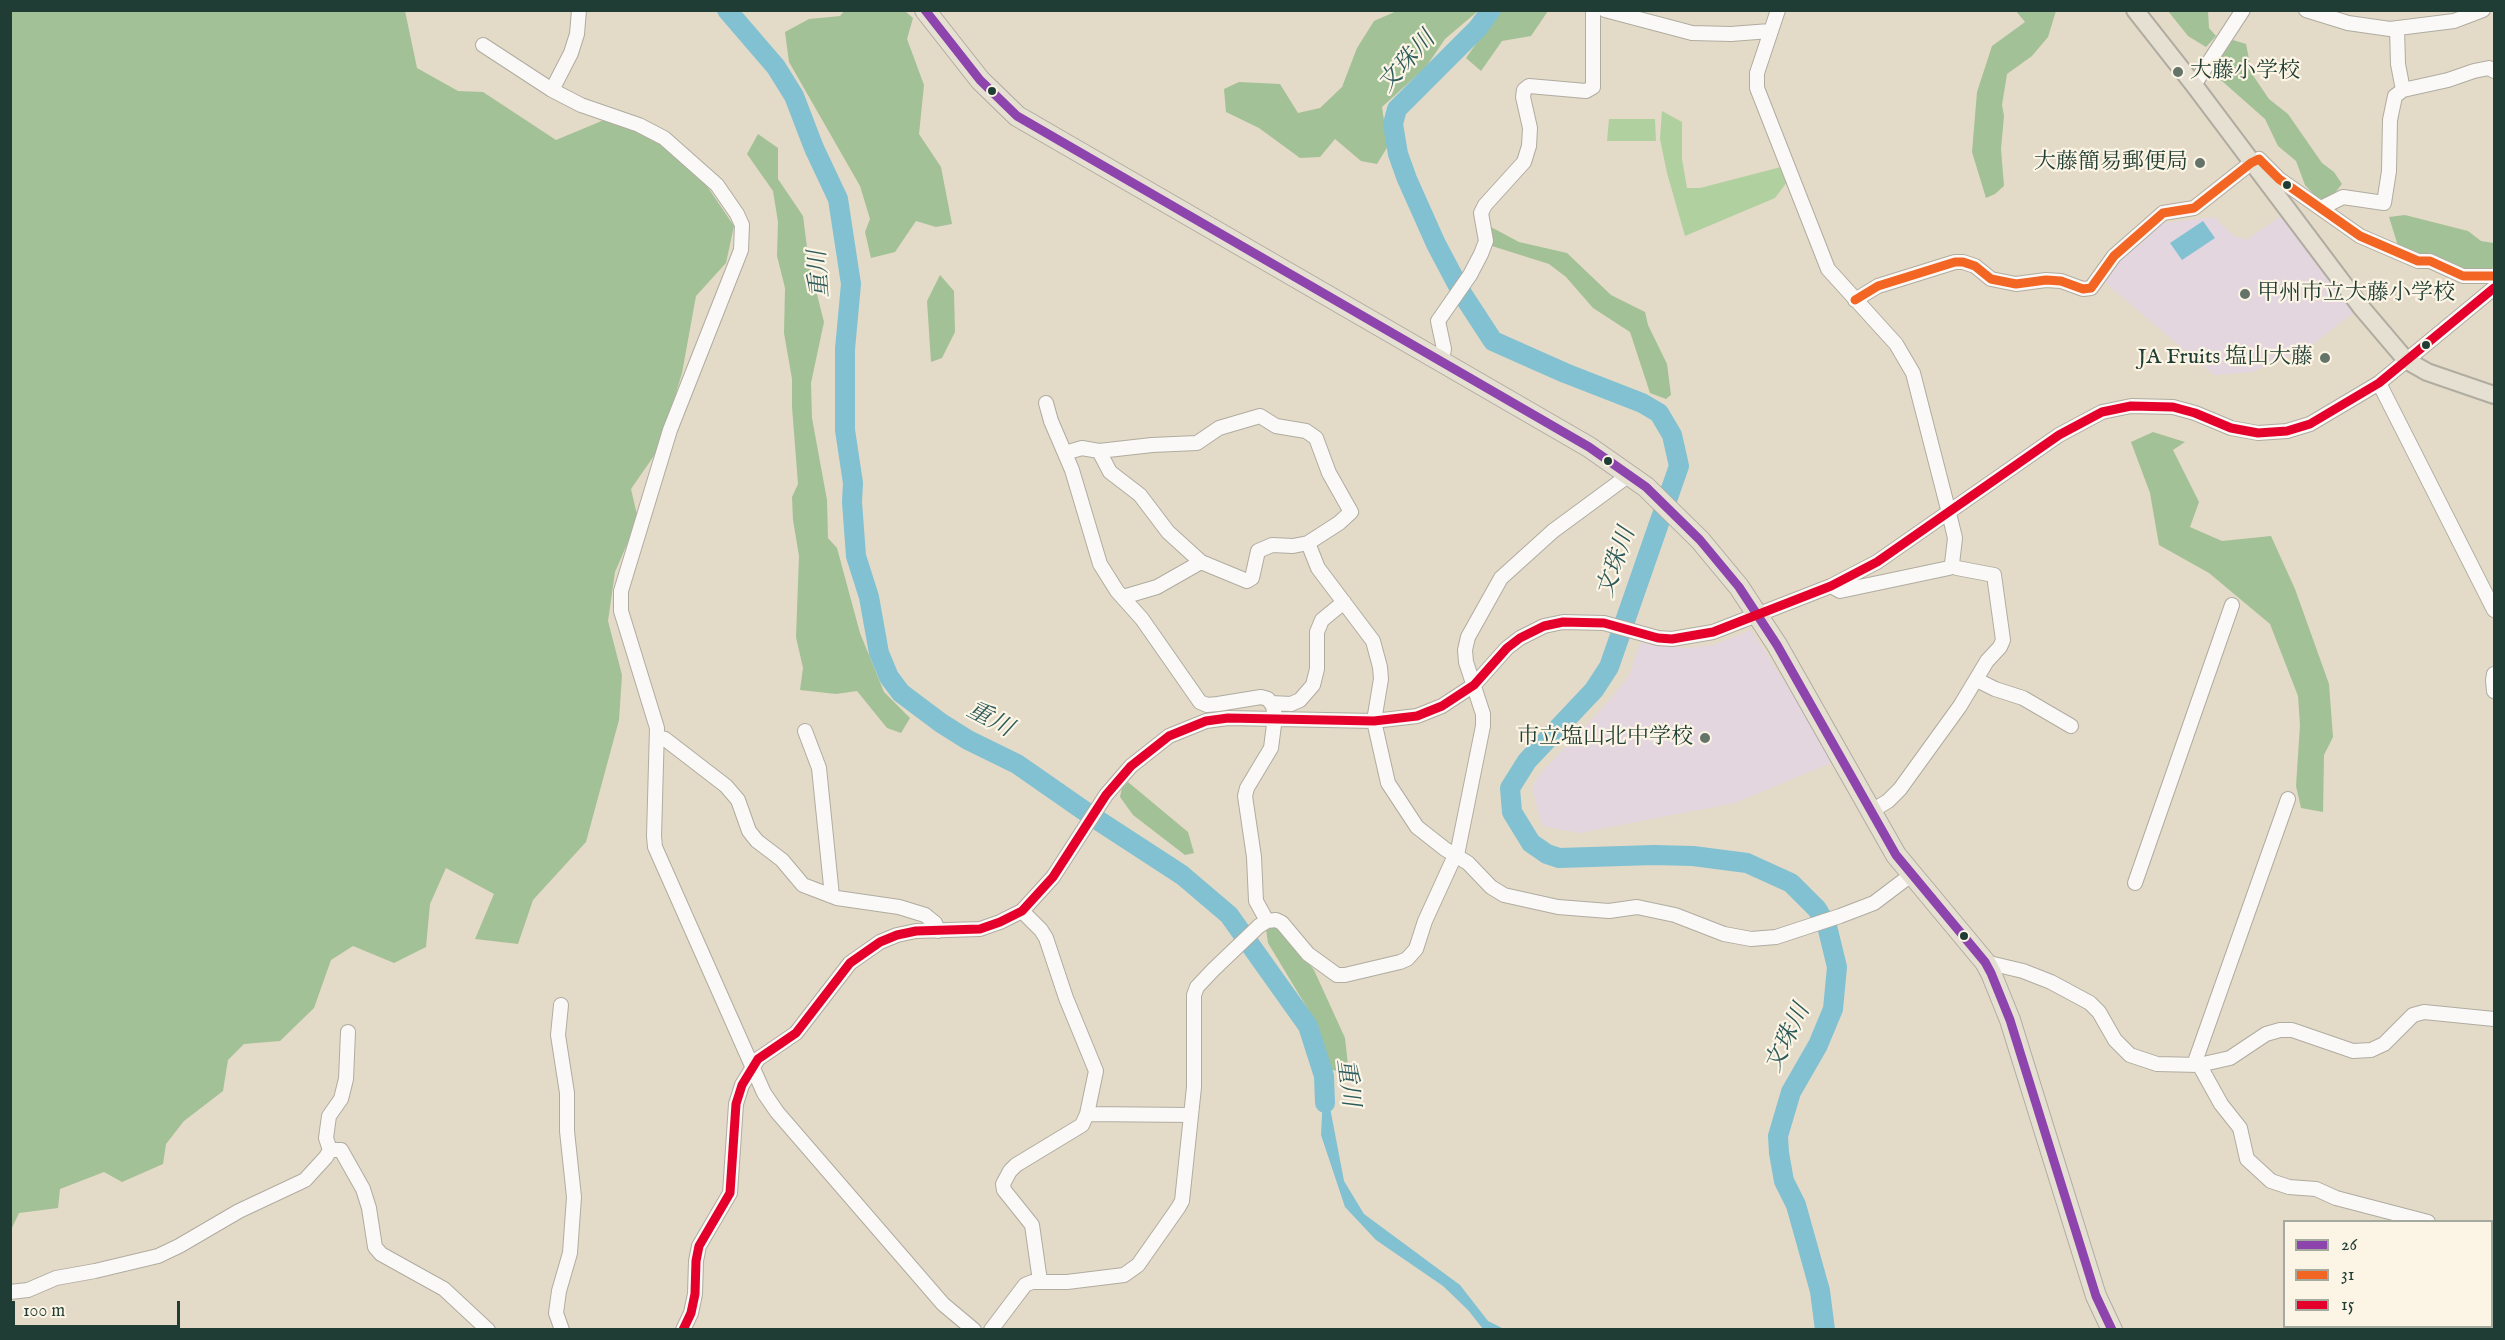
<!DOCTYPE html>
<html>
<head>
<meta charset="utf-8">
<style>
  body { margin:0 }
  #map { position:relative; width:2505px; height:1340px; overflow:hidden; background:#e4dac8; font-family:"IM FELL English",serif }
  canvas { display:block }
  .frame { position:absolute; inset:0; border:12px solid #1f3d34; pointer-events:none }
  .legend { position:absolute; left:2283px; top:1220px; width:210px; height:108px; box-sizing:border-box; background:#fcf5e5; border:2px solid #a4ab9e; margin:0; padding:8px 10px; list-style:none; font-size:18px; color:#1f3d34 }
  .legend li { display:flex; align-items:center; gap:12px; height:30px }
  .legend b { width:30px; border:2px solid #a4ab9e }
  .scale { position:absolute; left:12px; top:1301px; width:168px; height:27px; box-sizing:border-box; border:3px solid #1f3d34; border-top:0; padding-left:8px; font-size:18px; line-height:21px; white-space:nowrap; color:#1f3d34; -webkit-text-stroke:4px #fcf5e5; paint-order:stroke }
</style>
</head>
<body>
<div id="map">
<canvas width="2505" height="1340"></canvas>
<div class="frame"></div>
<ul class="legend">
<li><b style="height:8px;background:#8e44ad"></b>26</li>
<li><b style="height:8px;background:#f26522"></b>31</li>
<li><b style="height:8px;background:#e4002b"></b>15</li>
</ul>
<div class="scale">100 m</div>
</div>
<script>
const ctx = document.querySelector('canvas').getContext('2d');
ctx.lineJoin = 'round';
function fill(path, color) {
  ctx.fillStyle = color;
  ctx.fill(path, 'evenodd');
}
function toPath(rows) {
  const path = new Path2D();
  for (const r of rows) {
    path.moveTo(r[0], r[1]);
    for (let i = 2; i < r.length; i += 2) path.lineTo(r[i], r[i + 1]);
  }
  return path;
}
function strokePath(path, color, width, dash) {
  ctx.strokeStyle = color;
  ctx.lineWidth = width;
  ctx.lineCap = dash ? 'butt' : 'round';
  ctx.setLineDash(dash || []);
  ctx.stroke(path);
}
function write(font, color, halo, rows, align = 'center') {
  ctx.font = font + ' "IM FELL English","Noto Serif JP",serif';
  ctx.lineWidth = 4.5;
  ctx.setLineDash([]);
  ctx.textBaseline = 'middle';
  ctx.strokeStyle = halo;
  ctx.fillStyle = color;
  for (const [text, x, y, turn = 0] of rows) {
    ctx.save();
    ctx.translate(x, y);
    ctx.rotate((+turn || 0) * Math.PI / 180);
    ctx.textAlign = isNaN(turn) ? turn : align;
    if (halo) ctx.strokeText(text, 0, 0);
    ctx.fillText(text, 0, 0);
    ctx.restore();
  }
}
const built = toPath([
  [2288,211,2361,307,2307,349,2252,372,2214,375,2109,286,2099,272,2156,224,2214,217,2234,236,2246,240],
  [1751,630,1836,761,1735,803,1579,833,1542,826,1532,788,1538,776,1607,703,1629,676,1640,643,1686,648,1714,645]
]);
const green = toPath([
  [1662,111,1682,122,1682,159,1687,188,1700,188,1781,167,1787,182,1775,198,1685,236,1667,173,1660,139],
  [1609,119,1655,119,1656,141,1607,141]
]);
const forest = toPath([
  [1399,10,1478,11,1445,39,1426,67,1382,107,1388,146,1377,164,1361,161,1335,139,1320,157,1300,158,1259,128,1226,112,1224,89,1239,82,1280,84,1298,113,1320,108,1342,87,1357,48,1374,21],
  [11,11,405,11,417,68,458,91,483,92,556,140,604,120,669,143,709,189,734,226,726,263,696,296,682,373,660,447,631,489,638,519,615,572,608,621,622,675,619,720,586,842,533,900,518,944,475,939,494,894,446,868,430,904,426,947,394,963,353,946,331,960,314,1008,280,1041,244,1044,228,1060,223,1091,184,1121,166,1144,163,1164,122,1182,104,1172,60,1189,58,1208,19,1213,11,1230],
  [844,11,905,11,913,18,907,39,924,85,919,134,941,167,952,224,936,227,916,221,895,252,871,258,865,232,870,219,860,186,789,62,785,32,809,19,840,16],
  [1499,11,1548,11,1531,36,1502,41,1481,71,1466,58],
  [2016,11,2056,11,2048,37,2032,56,2007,74,2002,105,2004,116,2001,149,2004,186,1995,194,1986,198,1972,152,1977,92,1992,46,2025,22],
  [2168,11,2208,11,2209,28,2216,36,2206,47,2188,36],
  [2233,40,2246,44,2252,74,2269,99,2288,114,2322,163,2334,172,2342,184,2334,194,2320,201,2305,185,2296,161,2278,146,2265,119,2214,74,2223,52],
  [758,134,778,148,778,179,803,216,809,263,824,322,811,383,812,418,827,500,828,538,837,548,860,633,884,692,910,718,901,733,887,728,857,691,836,694,800,690,803,668,796,637,799,556,793,520,792,497,798,484,792,407,792,379,784,333,785,288,777,256,778,222,773,191,747,154],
  [2405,215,2468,231,2481,241,2494,243,2494,266,2492,268,2471,272,2398,246,2389,217],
  [1487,225,1519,242,1567,253,1611,295,1645,312,1648,325,1667,364,1671,395,1666,399,1650,393,1630,332,1593,308,1566,277,1549,264,1492,246],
  [940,275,954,291,955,332,942,358,931,362,927,301],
  [2153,432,2185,442,2173,450,2199,502,2190,527,2222,541,2271,536,2295,589,2329,684,2333,737,2324,755,2323,812,2301,808,2296,786,2300,725,2298,696,2270,624,2209,573,2159,545,2150,493,2131,442],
  [1128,782,1188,832,1194,853,1185,855,1133,815,1120,797,1122,788],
  [1279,927,1314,970,1345,1038,1349,1074,1329,1069,1315,1021,1268,943,1266,929]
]);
const water = toPath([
  [2203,221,2215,238,2182,260,2170,243],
  [1324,1076,1344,1181,1364,1214,1460,1285,1488,1321,1504,1329,1483,1329,1468,1310,1443,1286,1376,1240,1345,1207,1321,1135]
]);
const river = toPath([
  [727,10,776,67,794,96,814,148,838,199,851,284,845,349,845,430,853,483,852,502,856,556,869,597,879,653,889,677,901,693,941,723,968,740,1017,764,1096,819,1182,875,1229,915,1308,1026,1324,1076,1325,1103],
  [1491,10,1478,28,1397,109,1393,124,1398,154,1407,179,1436,244,1463,295,1493,341,1565,373,1642,403,1659,413,1672,435,1679,466,1609,667,1594,690,1527,761,1510,788,1512,812,1531,843,1547,854,1559,858,1654,855,1693,856,1747,863,1791,883,1817,909,1827,926,1837,967,1833,1009,1818,1045,1791,1092,1778,1136,1779,1153,1784,1181,1796,1205,1820,1291,1825,1330]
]);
const minor = toPath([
  [1605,10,1692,33,1731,34,1770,31],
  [1778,10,1757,73,1757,88,1828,269,1896,344,1913,373,1949,513,1955,538,1952,564],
  [2306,10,2348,23,2390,29,2454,21,2483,10],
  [2397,28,2398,64,2403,90,2448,80,2474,71,2489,68,2494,71],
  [483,45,552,90,581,105,639,125,664,138,717,185,737,214,742,225,741,250,670,430,621,591,621,611,657,728,654,836,655,847,764,1093,777,1112,943,1304,974,1330],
  [2194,85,2243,10],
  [552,90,571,53,577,34,579,10],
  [2321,208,2343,197,2384,203,2389,171,2390,120,2395,96,2403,90],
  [1855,300,1878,286,1955,262,1963,262,1975,266,1991,279,2016,284,2046,280,2061,281,2083,289,2091,288,2114,256,2163,213,2194,208,2251,163,2259,159,2279,179,2360,236,2418,261,2430,261,2463,276,2494,276],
  [1442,360,1444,349,1438,321,1470,275,1481,254,1486,241,1481,213,1485,205,1524,162,1529,146,1530,128,1523,97,1524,90,1529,86,1586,91,1593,87,1593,10],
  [2379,383,2494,610],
  [1046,403,1051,421,1072,470,1100,564,1117,591,1142,619,1200,702,1207,705,1218,704,1261,697,1268,699,1273,706,1275,717,1271,748,1247,788,1245,796,1254,857,1256,901,1267,921],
  [1099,451,1110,472,1140,495,1168,532,1201,562],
  [1065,453,1082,448,1099,451,1152,445,1197,443,1219,428,1260,416,1276,426,1306,431,1316,438,1329,473,1351,512,1339,523,1308,543,1293,546,1272,545,1258,551,1252,578,1247,581,1201,562,1157,587,1123,597],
  [1308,543,1318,568,1373,641,1380,667,1381,679,1374,721,1388,783,1417,827,1445,849,1468,863,1491,887,1504,895,1558,907,1609,911,1637,907,1675,915,1724,934,1751,939,1776,937,1840,916,1874,903,1911,875],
  [1831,586,1840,591,1949,568,1952,564],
  [2494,674,2493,680,2494,691],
  [1977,680,1995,689,2023,698,2071,726],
  [1271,703,1291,704,1300,700,1313,685,1317,669,1317,632,1322,620,1344,602],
  [805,731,819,768,832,896],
  [658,737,665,739,726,786,738,800,749,831,757,841,782,860,803,885,837,898,899,907,925,915,935,923,938,931],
  [2288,799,2196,1059,2221,1104,2240,1128,2247,1159,2271,1181,2289,1187,2316,1189,2336,1198,2428,1222],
  [1870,812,1888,801,1900,789,1960,706,1987,661,2000,647,2003,640,1994,575,1957,568,1952,564],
  [2135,883,2232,605],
  [1022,911,1041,930,1046,938,1066,998,1096,1071,1087,1114,1082,1125,1016,1165,1010,1171,1003,1184,1004,1190,1032,1225,1040,1281],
  [1985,962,2023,971,2051,982,2090,1003,2099,1012,2115,1040,2130,1055,2157,1064,2199,1065,2230,1058,2266,1034,2280,1030,2292,1030,2353,1051,2371,1050,2384,1044,2413,1015,2424,1012,2494,1019],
  [561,1005,558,1035,567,1093,567,1131,574,1197,570,1253,559,1291,556,1313,562,1330],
  [1087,1114,1191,1115],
  [330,1150,326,1138,329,1116,341,1099,346,1079,348,1032],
  [2492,1238,2494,1239],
  [10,1292,28,1290,56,1278,95,1271,158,1256,179,1246,239,1211,305,1180,326,1157,330,1150,341,1150,363,1189,369,1208,375,1247,381,1254,444,1289,488,1330],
  [2492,1294,2494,1290],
  [683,1330,691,1313,695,1294,696,1261,699,1246,730,1193,736,1104,742,1085,758,1059,796,1033,850,963,880,942,897,935,916,931,980,929,1000,922,1022,911,1053,877,1106,795,1131,766,1169,736,1206,721,1228,718,1374,721,1417,716,1442,706,1474,685,1507,648,1520,638,1544,626,1563,622,1604,623,1658,638,1672,639,1713,632,1831,586,1877,562,2059,435,2102,412,2131,406,2173,407,2195,413,2231,428,2258,433,2287,431,2310,424,2379,383,2494,288],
  [991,1330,1025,1285,1032,1282,1067,1282,1124,1275,1138,1265,1178,1208,1182,1201,1194,1087,1194,995,1197,987,1213,970,1259,926,1267,921,1276,920,1282,923,1308,954,1337,975,1345,975,1400,962,1407,959,1416,949,1425,921,1452,862,1457,855,1483,726,1483,714,1466,662,1465,650,1468,637,1501,578,1553,531,1629,475],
  [2466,1330,2468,1326]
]);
const major = toPath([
  [2135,10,2194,85,2361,307,2406,360,2427,372,2494,395]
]);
const highway = toPath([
  [925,10,980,80,1017,116,1589,447,1646,487,1700,540,1739,587,1777,645,1896,855,1985,962,1991,973,2010,1020,2096,1296,2112,1330]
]);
const bus1 = toPath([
  [925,10,980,80,1017,116,1589,447,1646,487,1700,540,1739,587,1777,645,1896,855,1985,962,1991,973,2010,1020,2096,1296,2112,1330]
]);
const bus2 = toPath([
  [1855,300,1878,286,1955,262,1963,262,1975,266,1991,279,2016,284,2046,280,2061,281,2083,289,2091,288,2114,256,2163,213,2194,208,2251,163,2259,159,2279,179,2360,236,2418,261,2430,261,2463,276,2494,276]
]);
const bus3 = toPath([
  [683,1330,691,1313,695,1294,696,1261,699,1246,730,1193,736,1104,742,1085,758,1059,796,1033,850,963,880,942,897,935,916,931,980,929,1000,922,1022,911,1053,877,1106,795,1131,766,1169,736,1206,721,1228,718,1374,721,1417,716,1442,706,1474,685,1507,648,1520,638,1544,626,1563,622,1604,623,1658,638,1672,639,1713,632,1831,586,1877,562,2059,435,2102,412,2131,406,2173,407,2195,413,2231,428,2258,433,2287,431,2310,424,2379,383,2494,288]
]);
const markers = [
  [2178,72,6,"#647468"],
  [992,91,5,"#1f3d34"],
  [2200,163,6,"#647468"],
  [2287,185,5,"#1f3d34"],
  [2245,294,6,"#647468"],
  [2426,345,5,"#1f3d34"],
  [2325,358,6,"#647468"],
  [1608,461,5,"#1f3d34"],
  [1705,738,6,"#647468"],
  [1964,936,5,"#1f3d34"]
];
const poiNames = [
  ["大藤小学校",2190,72,"left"],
  ["大藤簡易郵便局",2188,163],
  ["甲州市立大藤小学校",2257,294,"left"],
  ["JA Fruits 塩山大藤",2313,358],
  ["市立塩山北中学校",1693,738]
];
const waterNames = [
  ["文珠川",1408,63,-48],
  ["重川",821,274,-94],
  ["文珠川",1618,563,-71],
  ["重川",989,721,28],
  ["文珠川",1789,1039,-64],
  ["重川",1346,1083,83]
];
fill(built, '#e3d6df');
fill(green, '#b1d0a0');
fill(forest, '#a3c196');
fill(water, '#81c1d2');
strokePath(river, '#81c1d2', 20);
strokePath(minor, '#afaca0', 16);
strokePath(major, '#afaca0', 20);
strokePath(highway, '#afaca0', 22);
strokePath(minor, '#fbf9f7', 14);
strokePath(major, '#e6e0d2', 16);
strokePath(highway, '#e6e0d2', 20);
strokePath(bus1, '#8e44ad', 9);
strokePath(bus2, '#f26522', 9);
strokePath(bus3, '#e4002b', 9);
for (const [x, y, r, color] of markers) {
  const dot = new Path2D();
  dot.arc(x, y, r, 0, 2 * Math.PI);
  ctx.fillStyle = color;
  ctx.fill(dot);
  strokePath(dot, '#fcf5e5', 2);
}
write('22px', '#1f3d34', '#fcf5e5', poiNames, 'right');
write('italic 24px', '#2d5b5c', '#fcf5e5', waterNames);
</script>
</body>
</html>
